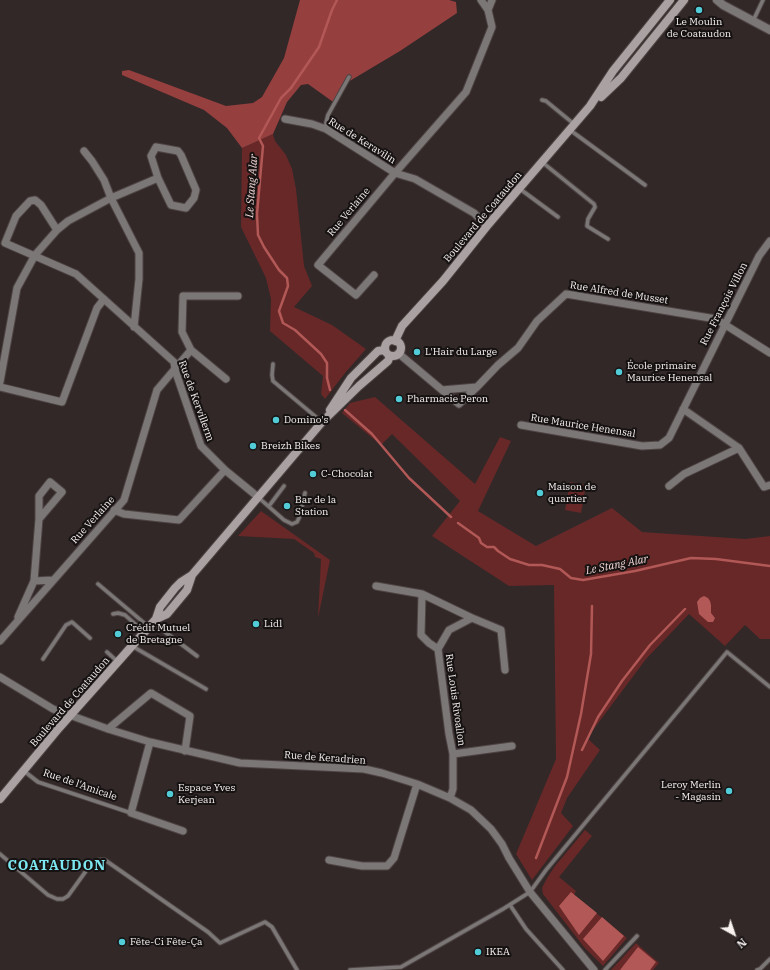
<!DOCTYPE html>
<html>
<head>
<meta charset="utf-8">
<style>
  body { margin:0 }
  #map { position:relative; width:770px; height:970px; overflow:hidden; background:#322828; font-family:"IBM Plex Serif",serif }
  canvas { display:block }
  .north { position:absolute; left:714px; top:914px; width:40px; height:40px; -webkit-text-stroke:3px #161212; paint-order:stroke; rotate:140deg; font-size:11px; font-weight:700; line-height:16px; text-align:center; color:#f7f1f0 }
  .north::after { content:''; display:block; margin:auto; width:14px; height:18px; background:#f7f1f0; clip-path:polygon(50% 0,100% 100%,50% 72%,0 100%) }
</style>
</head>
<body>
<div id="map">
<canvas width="770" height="970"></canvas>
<div class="north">N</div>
</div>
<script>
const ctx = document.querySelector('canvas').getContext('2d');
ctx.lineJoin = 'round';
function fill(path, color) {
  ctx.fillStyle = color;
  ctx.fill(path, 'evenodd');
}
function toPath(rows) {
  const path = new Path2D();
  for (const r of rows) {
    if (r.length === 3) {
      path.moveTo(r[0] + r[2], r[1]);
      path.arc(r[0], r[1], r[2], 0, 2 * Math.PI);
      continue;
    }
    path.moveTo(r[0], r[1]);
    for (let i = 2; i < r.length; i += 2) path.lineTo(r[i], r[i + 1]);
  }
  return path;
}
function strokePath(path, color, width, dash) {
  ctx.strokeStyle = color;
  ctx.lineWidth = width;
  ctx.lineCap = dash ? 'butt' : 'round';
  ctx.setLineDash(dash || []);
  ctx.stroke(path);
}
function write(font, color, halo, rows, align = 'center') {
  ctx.font = font + ' "IBM Plex Serif",serif';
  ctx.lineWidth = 4;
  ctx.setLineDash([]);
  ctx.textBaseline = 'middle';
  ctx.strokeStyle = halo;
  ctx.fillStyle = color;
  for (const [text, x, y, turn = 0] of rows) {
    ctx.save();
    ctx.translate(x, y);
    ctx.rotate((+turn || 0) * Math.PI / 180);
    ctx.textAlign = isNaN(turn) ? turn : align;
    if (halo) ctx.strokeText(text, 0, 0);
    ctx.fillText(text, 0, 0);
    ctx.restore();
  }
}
const green = toPath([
  [273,134,275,141,286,155,292,169,296,189,304,266,312,286,294,307,332,325,366,349,345,373,325,399,321,394,323,376,270,331,271,299,266,278,241,227,242,148],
  [375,397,475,484,500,437,511,441,478,511,536,546,612,508,642,532,745,539,770,536,770,639,760,639,745,625,725,646,689,614,646,659,587,738,600,750,567,798,561,813,573,826,532,880,516,854,556,759,554,585,509,586,432,536,460,501,392,434,381,445,342,413,350,403],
  [570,482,586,485,581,513,565,510],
  [261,511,330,560,318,618,321,559,315,557,314,553,294,539,238,536],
  [585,830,592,836,559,877,576,891,574,895,627,938,603,966,584,947,543,894,542,888,547,878,555,866],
  [636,943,659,963,653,970,611,970]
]);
const forest = toPath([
  [300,0,449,0,456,2,457,13,400,51,348,82,336,104,308,84,301,85,287,102,273,134,242,148,227,128,204,110,122,75,122,71,129,70,226,106,253,103,262,97,284,58]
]);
const water = toPath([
  [704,596,708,598,710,601,711,605,711,613,715,618,713,622,708,622,699,614,697,602,700,598],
  [571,892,597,913,579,935,559,906],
  [602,917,624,936,603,961,583,939],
  [638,947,656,962,650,970,620,970]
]);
const stream = toPath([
  [330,390,327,378,327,363,321,354,295,330,283,323,279,311,288,286,287,278,279,270,264,247,258,235,257,214,263,146,259,138,281,98,291,88,319,47,332,10,337,0],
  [345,410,372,434,409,478,451,517],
  [458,523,479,538,481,543,487,547,494,547,498,551,510,559,529,565,542,565,560,569,571,578,583,580,635,571,691,558,716,559,770,566],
  [582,750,598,717,622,681,650,645,685,609],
  [536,858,567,777,581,714,591,654,592,606]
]);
const service = toPath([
  [753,21,763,0],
  [542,100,546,101,574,124],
  [326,129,326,123,328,115,349,77],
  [570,130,645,185],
  [542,162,594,204,595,207,588,219,587,226,608,239],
  [520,189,558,217],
  [273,364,272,375,273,381,322,422],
  [259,498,284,520,292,524,297,522,299,518,305,493],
  [269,506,284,486],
  [98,584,149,627],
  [113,614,118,613,125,615,144,632],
  [153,623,197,656],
  [132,646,206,689],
  [107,652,118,662],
  [43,659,66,625,72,622,90,638],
  [24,771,38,782,131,813],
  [0,854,48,895,57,899,63,899,68,896,91,864,99,860,105,860,208,932,220,943,265,922,272,927,297,970],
  [510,905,526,929,563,970],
  [350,970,401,967,503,909,530,892,546,870,727,652,770,687],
  [605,970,637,936],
  [757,970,760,969,770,959]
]);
const minor = toPath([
  [488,10,492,0],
  [285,119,312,124,326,129,395,173,415,179,474,213,487,226],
  [156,147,178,151,181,155,196,190,194,198,186,208,171,205,158,178,151,156,156,147],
  [84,151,92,161,104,180,111,198,139,253,139,279,134,327],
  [57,230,41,205,35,200,30,201,16,216,5,243,76,274,174,362,175,370,201,446,225,470,258,497],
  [374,275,356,295,318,265,395,173,466,92,492,27,488,10,481,0],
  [191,350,226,379],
  [398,353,442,390,477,387,498,365,518,348,537,321,566,294,716,319,770,353],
  [0,382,17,288,35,255,57,230,68,221,111,198,158,178],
  [0,387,62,402,97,308,104,299],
  [442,390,459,404,477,387],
  [683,409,739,448,764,487,770,485],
  [521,425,642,446,660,445,669,438,759,256,770,241],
  [669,486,684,474,739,448],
  [114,510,124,514,179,520,225,470],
  [34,581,53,580],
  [376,586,422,594],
  [18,617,34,581,39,519,62,492,50,482,39,496,39,519],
  [0,641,124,500,157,390,191,350,182,332,183,296,238,296],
  [438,649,429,643,421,635,422,594,472,618],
  [0,677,53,709,108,729,150,742,240,763,364,769,382,773,417,784,450,798,471,810,491,829,502,844,509,858,530,892,594,970],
  [108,729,151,693,190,716,185,751],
  [150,742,131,813,183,831],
  [453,754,512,746],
  [450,798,453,789,453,754,449,734,438,649,449,630,472,618,501,630,505,670],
  [329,860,362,866,387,866,394,858,417,784]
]);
const tertiary = toPath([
  [717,0,723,5,770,30]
]);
const secondary = toPath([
  [601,97,621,78,684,0],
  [393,348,8],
  [395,341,402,326,443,281,487,226,590,106,613,71,670,0],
  [330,410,351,378,378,351,385,350],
  [156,619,167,614,187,590,192,575],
  [0,799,59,728,156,619,160,607,175,588,181,582,192,575,322,422,359,386,388,361,390,356]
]);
const markers = [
  [699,10,4,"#52ccd6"],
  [417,352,4,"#52ccd6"],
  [619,372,4,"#52ccd6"],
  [399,399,4,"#52ccd6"],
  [276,420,4,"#52ccd6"],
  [253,446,4,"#52ccd6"],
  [313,474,4,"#52ccd6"],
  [540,493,4,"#52ccd6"],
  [287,506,4,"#52ccd6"],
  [256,624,4,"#52ccd6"],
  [118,634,4,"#52ccd6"],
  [729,791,4,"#52ccd6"],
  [170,794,4,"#52ccd6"],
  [122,942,4,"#52ccd6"],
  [478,952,4,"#52ccd6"]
];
const poiNames = [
  ["Le Moulin",699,22,"center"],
  ["de Coataudon",699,34,"center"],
  ["L'Hair du Large",425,352],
  ["École primaire",627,366],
  ["Maurice Henensal",627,378],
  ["Pharmacie Peron",407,399],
  ["Domino's",284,420],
  ["Breizh Bikes",261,446],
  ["C-Chocolat",321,474],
  ["Maison de",548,487],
  ["quartier",548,499],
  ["Bar de la",295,500],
  ["Station",295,512],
  ["Lidl",264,624],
  ["Crédit Mutuel",126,628],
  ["de Bretagne",126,640],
  ["Leroy Merlin",721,785,"right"],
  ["- Magasin",721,797,"right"],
  ["Espace Yves",178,788],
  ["Kerjean",178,800],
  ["Fête-Ci Fête-Ça",130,942],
  ["IKEA",486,952]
];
const streetNames = [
  ["Rue de Keravilin",362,141,32],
  ["Rue Verlaine",349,212,-50],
  ["Boulevard de Coataudon",483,217,-50],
  ["Rue Alfred de Musset",619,293,9],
  ["Rue François Villon",724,304,-63],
  ["Rue de Kervillerm",196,401,70],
  ["Rue Maurice Henensal",583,426,9],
  ["Rue Verlaine",93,520,-48],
  ["Rue Louis Rivoallon",455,700,82],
  ["Boulevard de Coataudon",70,702,-49],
  ["Rue de Keradrien",325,758,4],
  ["Rue de l'Amicale",80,785,19]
];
const waterNames = [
  ["Le Stang Alar",252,186,-86],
  ["Le Stang Alar",617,565,-11]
];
const districtNames = [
  ["COATAUDON",57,866]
];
fill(green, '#682828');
fill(forest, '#963f3f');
fill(water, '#b25856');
strokePath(stream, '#b25856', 2.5);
strokePath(service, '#4e4444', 5.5);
strokePath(minor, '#4e4444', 9);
strokePath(tertiary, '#4e4444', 10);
strokePath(secondary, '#4e4444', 10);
strokePath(service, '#7c7777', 3.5);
strokePath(minor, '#7c7777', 7);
strokePath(tertiary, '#7c7777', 8);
strokePath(secondary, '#aaa2a2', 8);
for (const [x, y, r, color] of markers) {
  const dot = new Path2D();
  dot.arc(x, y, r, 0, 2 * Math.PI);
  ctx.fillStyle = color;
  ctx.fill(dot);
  strokePath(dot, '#161212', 1.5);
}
write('10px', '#f7f1f0', '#161212', poiNames, 'left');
write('10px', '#f7f1f0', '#161212', streetNames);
write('italic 11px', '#f2d8d6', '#161212', waterNames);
ctx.letterSpacing = '1px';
write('bold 14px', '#7de8f1', '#161212', districtNames);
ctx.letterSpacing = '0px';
</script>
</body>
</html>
